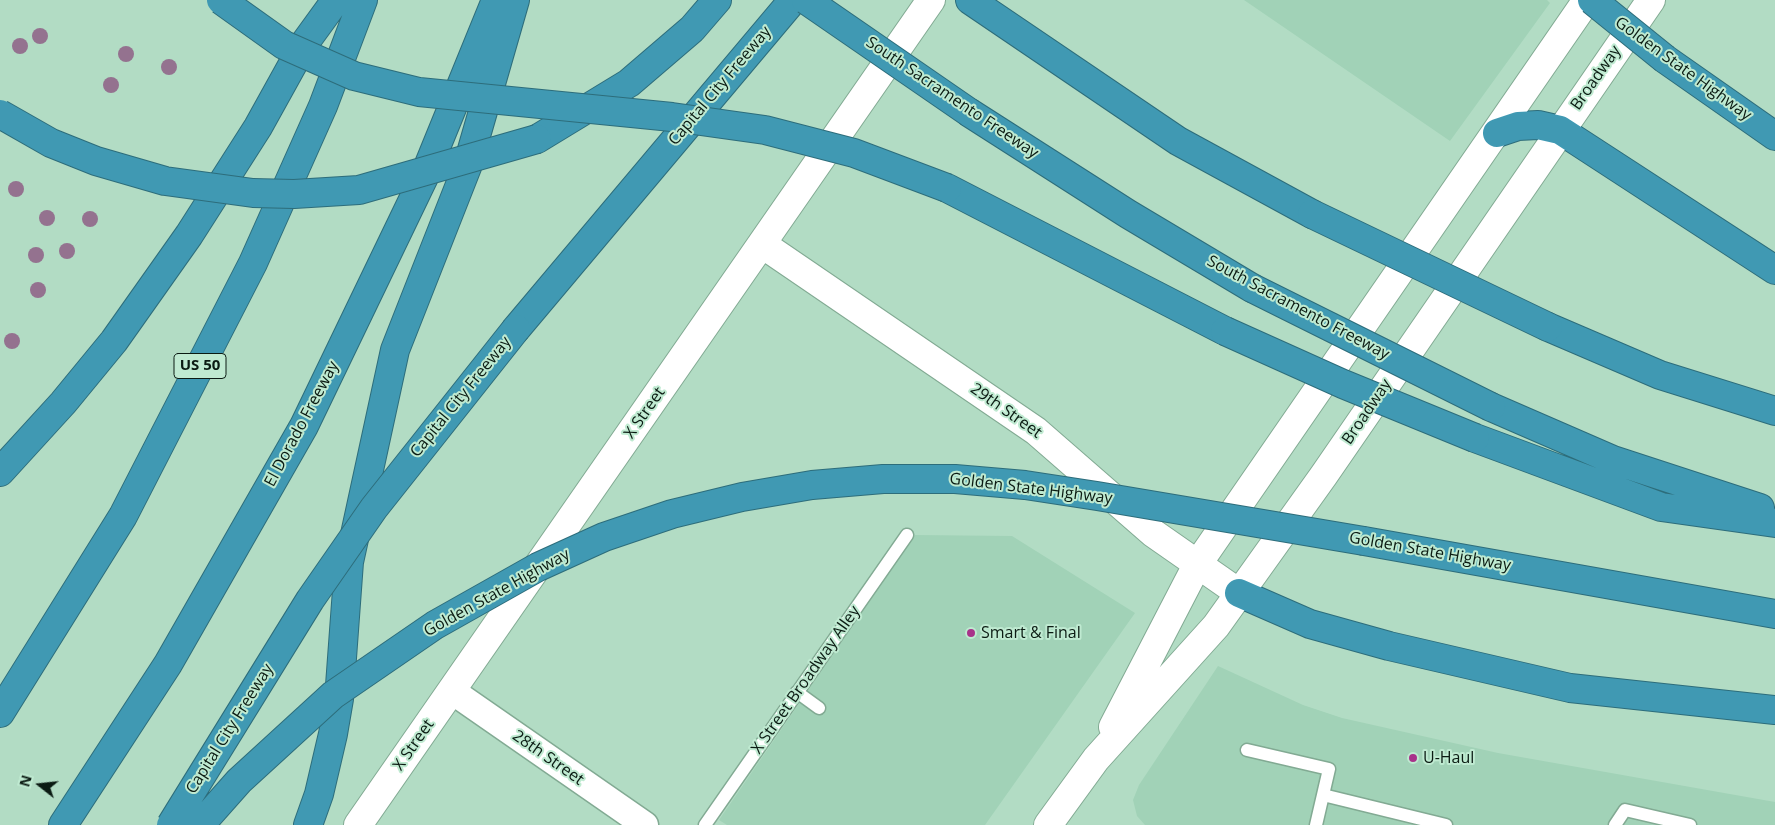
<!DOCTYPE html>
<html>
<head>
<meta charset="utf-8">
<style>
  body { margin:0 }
  #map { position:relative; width:1775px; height:825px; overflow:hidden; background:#b2dcc4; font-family:"Open Sans",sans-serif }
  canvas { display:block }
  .north { position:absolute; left:15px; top:760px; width:50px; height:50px; -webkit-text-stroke:4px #bfead1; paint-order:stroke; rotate:286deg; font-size:14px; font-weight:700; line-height:20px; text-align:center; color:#0b1b13 }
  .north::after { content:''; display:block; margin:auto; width:18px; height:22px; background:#0b1b13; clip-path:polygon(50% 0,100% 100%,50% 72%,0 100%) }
</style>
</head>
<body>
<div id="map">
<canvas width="1775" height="825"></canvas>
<div class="north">N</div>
</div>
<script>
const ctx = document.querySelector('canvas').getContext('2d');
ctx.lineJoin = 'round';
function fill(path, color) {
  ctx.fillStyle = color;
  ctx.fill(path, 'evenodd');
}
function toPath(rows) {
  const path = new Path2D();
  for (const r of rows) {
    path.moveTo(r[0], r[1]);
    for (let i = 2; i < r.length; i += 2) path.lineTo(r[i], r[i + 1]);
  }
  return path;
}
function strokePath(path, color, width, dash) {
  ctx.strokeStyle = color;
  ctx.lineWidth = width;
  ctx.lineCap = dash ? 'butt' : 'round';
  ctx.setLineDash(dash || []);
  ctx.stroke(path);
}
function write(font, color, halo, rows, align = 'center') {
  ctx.font = font + ' "Open Sans",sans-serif';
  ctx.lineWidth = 4;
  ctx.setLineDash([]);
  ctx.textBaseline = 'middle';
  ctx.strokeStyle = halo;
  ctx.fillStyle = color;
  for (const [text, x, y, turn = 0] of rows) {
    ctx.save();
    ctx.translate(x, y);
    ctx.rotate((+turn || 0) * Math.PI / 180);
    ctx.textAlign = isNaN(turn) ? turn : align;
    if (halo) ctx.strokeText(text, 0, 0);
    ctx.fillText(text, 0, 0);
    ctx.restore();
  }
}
const built = toPath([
  [1244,0,1547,0,1550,3,1450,141],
  [915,535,1012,536,1135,613,985,825,727,825,719,820],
  [1218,666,1303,705,1342,718,1498,753,1775,802,1775,825,1145,825,1137,816,1133,800,1139,785]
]);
const lane = toPath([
  [797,692,819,708],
  [1247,750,1329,769,1316,825],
  [1323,795,1446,825],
  [705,825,907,535],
  [1615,825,1625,810,1690,825]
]);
const street = toPath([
  [452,691,645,825]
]);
const secondary = toPath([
  [762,244,1036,431,1153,533,1239,593],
  [1113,727,1197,565,1587,0],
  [358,825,931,0],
  [1048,825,1096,759,1216,626,1324,475,1651,0]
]);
const highway = toPath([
  [970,0,1178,141,1312,214],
  [1665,59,1775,136],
  [970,113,1128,214,1252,288],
  [1497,133,1518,126,1538,125,1560,130,1775,270],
  [537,139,629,83,692,29,717,0],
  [947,188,1225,331],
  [1548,327,1660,375,1775,411],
  [516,329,793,0],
  [1491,407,1613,460,1760,508],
  [1475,438,1661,507,1775,523],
  [0,472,63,403,114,341,189,235,258,127,304,44,336,0],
  [1364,541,1775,614],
  [1239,593,1310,624,1389,646,1570,688,1775,710],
  [0,713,123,516,253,263,323,106,363,0],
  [63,825,168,664,304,426,423,179,496,0],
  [308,825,319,794,333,734,339,699,349,562,395,350,467,167,515,0]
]);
const highwayBridge = toPath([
  [221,0,284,45,354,76,419,92,672,117,765,130,854,153,947,188],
  [806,0,970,113],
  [1592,0,1665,59],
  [0,114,51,143,96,161,165,181,253,193,294,194,359,190,537,139],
  [1312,214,1548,327],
  [1252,288,1491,407],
  [1225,331,1343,384,1475,438],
  [171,825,310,600,374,508,516,329],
  [200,825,239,781,333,695,435,625,538,567,604,537,672,514,742,497,812,485,883,479,955,479,1025,485,1097,496,1364,541]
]);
const trees = [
  [40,36],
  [20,46],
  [126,54],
  [169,67],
  [111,85],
  [16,189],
  [47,218],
  [90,219],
  [67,251],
  [36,255],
  [38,290],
  [12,341]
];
const markers = [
  [971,633,5,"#a8328a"],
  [1413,758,5,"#a8328a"]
];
const shields = [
  [200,366,52]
];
const shieldNames = [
  ["US 50",200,366]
];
const streetNames = [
  ["Golden State Highway",1683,69,36],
  ["Broadway",1596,78,-55],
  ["Capital City Freeway",720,86,-50],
  ["South Sacramento Freeway",952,98,34],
  ["South Sacramento Freeway",1298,308,28],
  ["Capital City Freeway",461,397,-51],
  ["29th Street",1006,411,35],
  ["Broadway",1367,412,-56],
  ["X Street",645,413,-55],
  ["El Dorado Freeway",302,424,-62],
  ["Golden State Highway",1031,489,7],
  ["Golden State Highway",1430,552,10],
  ["Golden State Highway",497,593,-29],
  ["X Street Broadway Alley",806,680,-55],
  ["Capital City Freeway",230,729,-58],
  ["X Street",414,745,-55],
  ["28th Street",548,758,35]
];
const poiNames = [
  ["Smart & Final",981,633],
  ["U-Haul",1423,758]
];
fill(built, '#a1d2b7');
strokePath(lane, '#82aa93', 15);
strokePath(street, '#82aa93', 29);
strokePath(secondary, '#82aa93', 30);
strokePath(highway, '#2d6d7b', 30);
strokePath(lane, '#fff', 12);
strokePath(street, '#fff', 26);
strokePath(secondary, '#fff', 28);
strokePath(highway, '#4099b3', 28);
strokePath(highwayBridge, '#2d6d7b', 30, []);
strokePath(highwayBridge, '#4099b3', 28);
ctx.fillStyle = '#94728f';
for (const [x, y] of trees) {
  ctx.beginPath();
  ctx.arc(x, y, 8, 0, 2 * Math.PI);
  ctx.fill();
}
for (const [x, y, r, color] of markers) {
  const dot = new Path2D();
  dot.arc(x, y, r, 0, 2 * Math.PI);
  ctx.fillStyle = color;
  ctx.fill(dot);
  strokePath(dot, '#bfead1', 2);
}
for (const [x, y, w] of shields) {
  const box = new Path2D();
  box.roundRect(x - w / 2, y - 12.5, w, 25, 4);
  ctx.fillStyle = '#bfead1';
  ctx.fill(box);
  strokePath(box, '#0b1b13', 1);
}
write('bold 15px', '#0b1b13', null, shieldNames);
write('16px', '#0b1b13', '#bfead1', streetNames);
write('16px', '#0b1b13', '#bfead1', poiNames, 'left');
</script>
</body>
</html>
